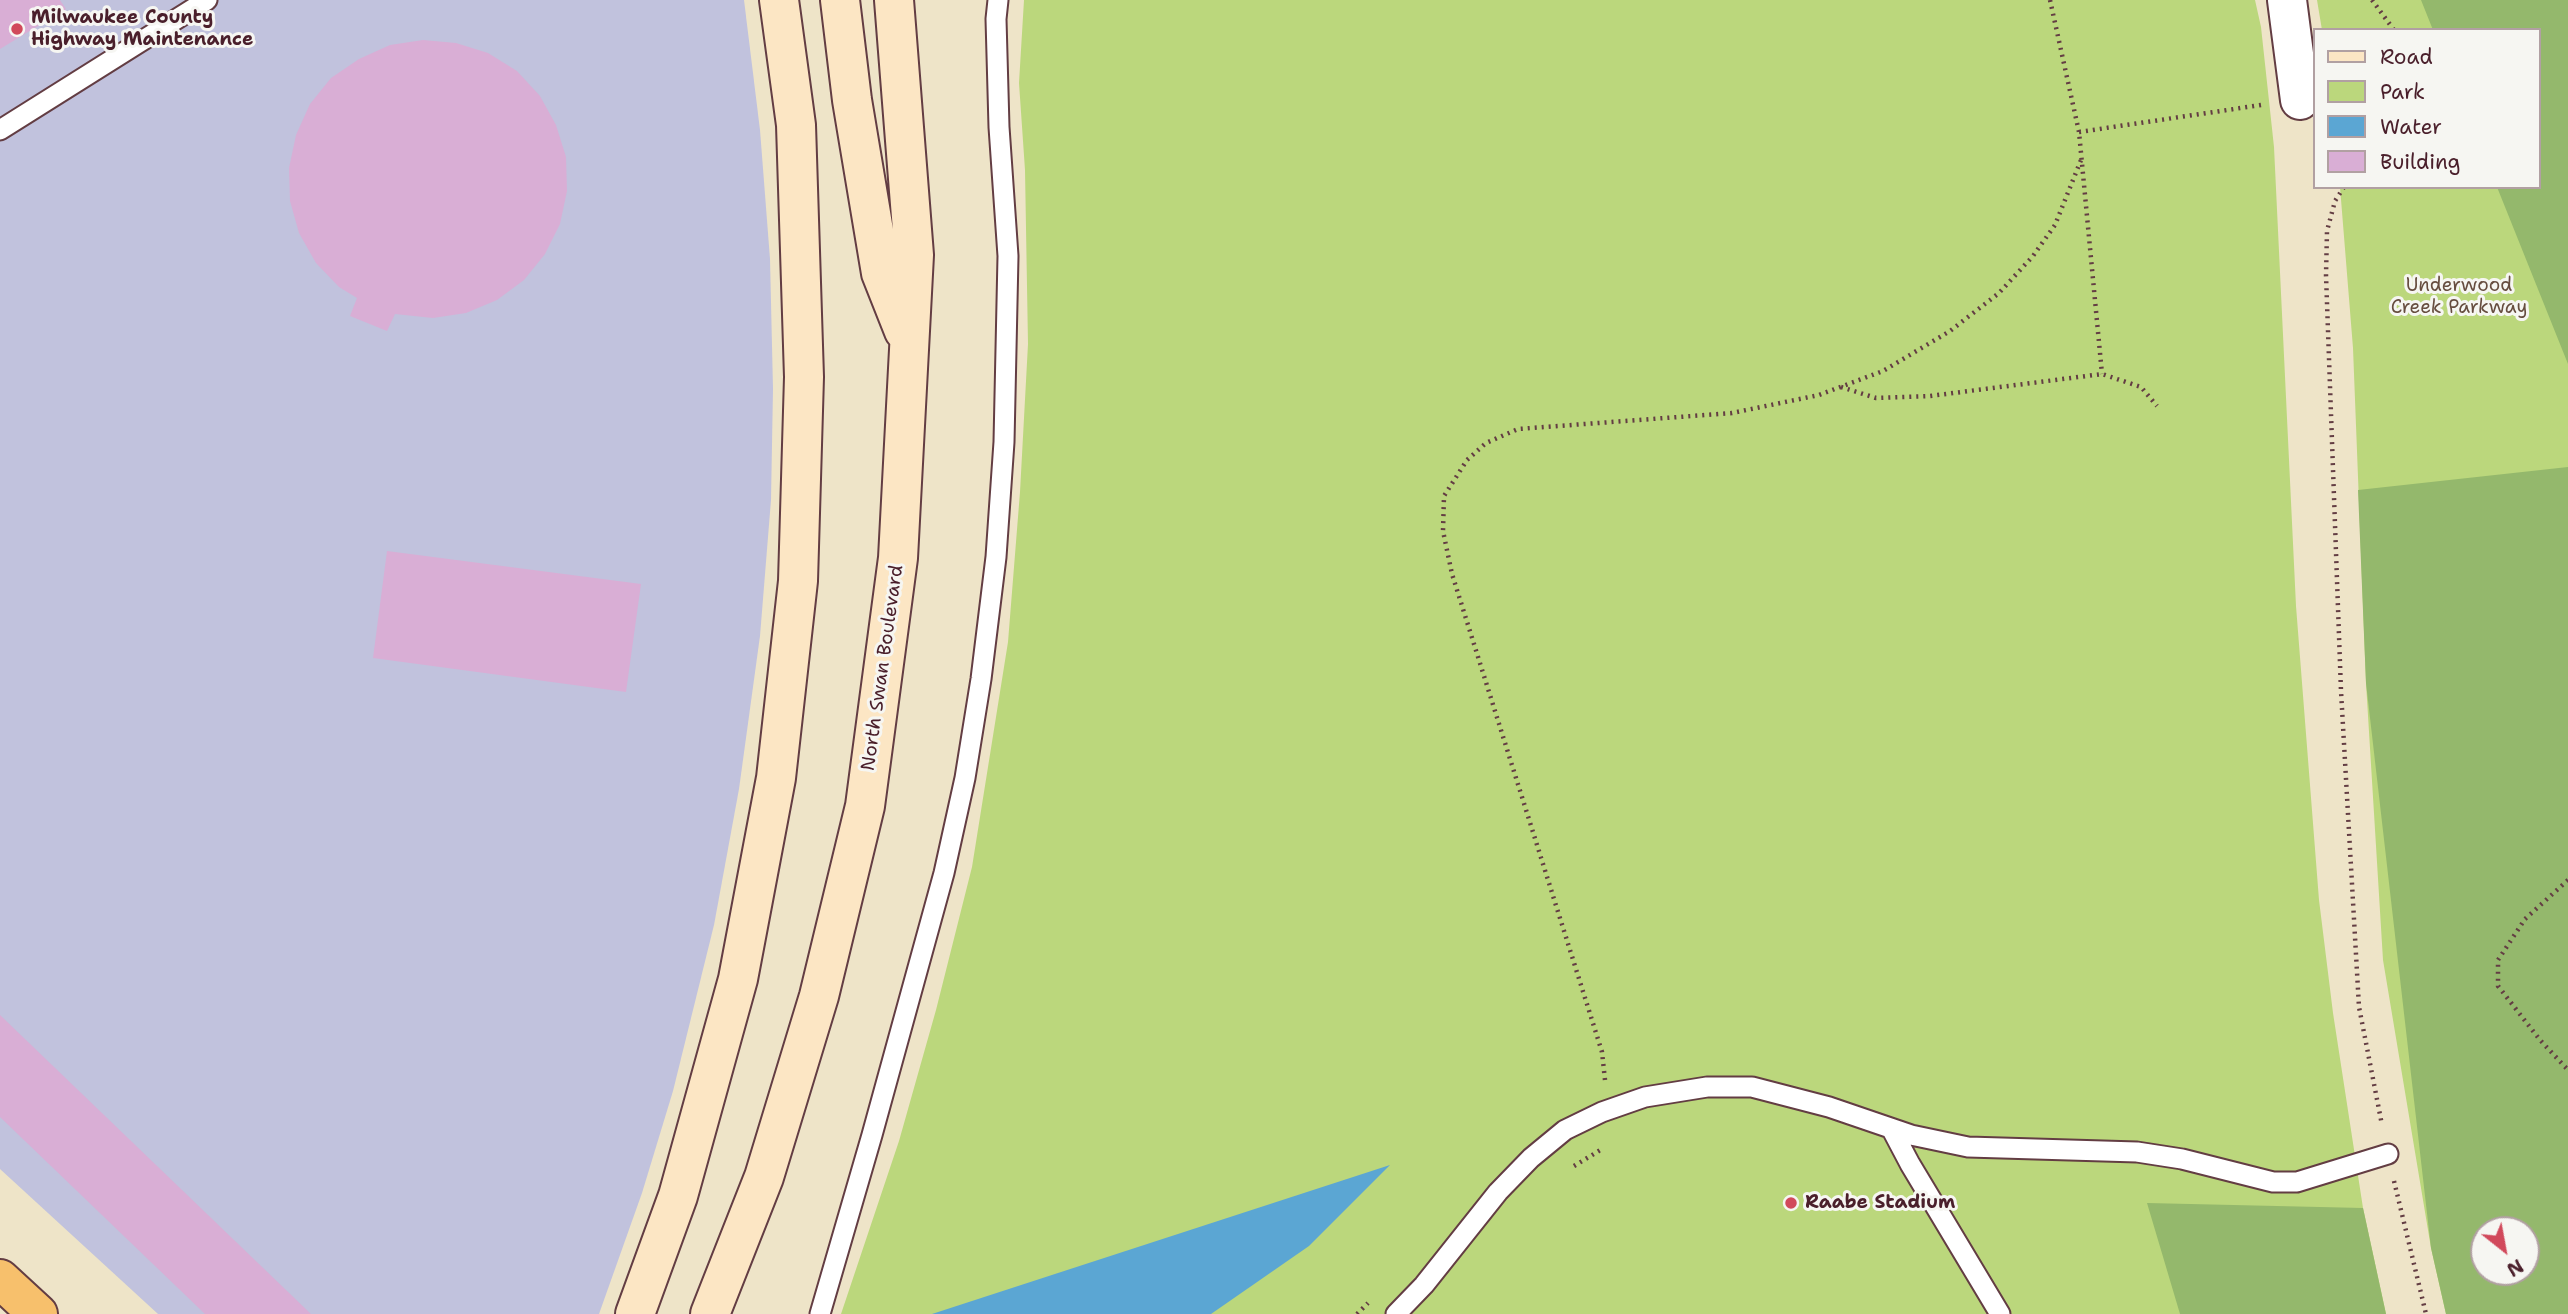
<!DOCTYPE html>
<html>
<head>
<meta charset="utf-8">
<style>
  body { margin:0 }
  #map { position:relative; width:2568px; height:1314px; overflow:hidden; background:#eee4c8; font-family:"Shantell Sans",sans-serif }
  canvas { display:block }
  .legend { position:absolute; left:2313px; top:28px; width:228px; height:161px; box-sizing:border-box; background:#f6f6f2; border:2px solid #b1a0a2; margin:0; padding:9px 12px; list-style:none; font-size:21px; color:#4a1f2b }
  .legend li { display:flex; align-items:center; gap:14px; height:35px }
  .legend b { width:35px; border:2px solid #b1a0a2 }
  .north { position:absolute; left:2470px; top:1216px; width:70px; height:70px; box-sizing:border-box; background:#f6f6f2; border:2px solid #b1a0a2; border-radius:50%; rotate:149deg; font-size:19px; font-weight:700; line-height:28px; text-align:center; color:#4a1f2b }
  .north::after { content:''; display:block; margin:auto; width:24px; height:32px; background:#d1495b; clip-path:polygon(50% 0,100% 100%,50% 72%,0 100%) }
</style>
</head>
<body>
<div id="map">
<canvas width="2568" height="1314"></canvas>
<ul class="legend">
<li><b style="height:9px;background:#fce6c4"></b>Road</li>
<li><b style="height:19px;background:#bbd77c"></b>Park</li>
<li><b style="height:19px;background:#5ba6d3"></b>Water</li>
<li><b style="height:19px;background:#d9aed5"></b>Building</li>
</ul>
<div class="north">N</div>
</div>
<script>
const ctx = document.querySelector('canvas').getContext('2d');
ctx.lineJoin = 'round';
function fill(path, color) {
  ctx.fillStyle = color;
  ctx.fill(path, 'evenodd');
}
function toPath(rows) {
  const path = new Path2D();
  for (const r of rows) {
    path.moveTo(r[0], r[1]);
    for (let i = 2; i < r.length; i += 2) path.lineTo(r[i], r[i + 1]);
  }
  return path;
}
function strokePath(path, color, width, dash) {
  ctx.strokeStyle = color;
  ctx.lineWidth = width;
  ctx.lineCap = dash ? 'butt' : 'round';
  ctx.setLineDash(dash || []);
  ctx.stroke(path);
}
function write(font, color, halo, rows, align = 'center') {
  ctx.font = font + ' "Shantell Sans",sans-serif';
  ctx.lineWidth = 6;
  ctx.setLineDash([]);
  ctx.textBaseline = 'middle';
  ctx.strokeStyle = halo;
  ctx.fillStyle = color;
  for (const [text, x, y, turn = 0] of rows) {
    ctx.save();
    ctx.translate(x, y);
    ctx.rotate((+turn || 0) * Math.PI / 180);
    ctx.textAlign = isNaN(turn) ? turn : align;
    if (halo) ctx.strokeText(text, 0, 0);
    ctx.fillText(text, 0, 0);
    ctx.restore();
  }
}
const industrial = toPath([
  [0,0,744,0,760,130,770,259,773,389,771,500,760,636,739,789,714,925,673,1091,642,1193,599,1314,158,1314,0,1169]
]);
const green = toPath([
  [1024,0,2255,0,2261,27,2274,147,2296,606,2319,900,2333,1013,2363,1208,2386,1314,841,1314,899,1141,936,1010,972,867,1008,642,1020,492,1028,344,1025,170,1019,83],
  [2317,0,2568,0,2568,1314,2446,1314,2431,1248,2383,960,2366,683,2353,348,2340,187,2538,187,2538,30,2322,30],
  [2484,1230,2526,1230,2526,1272,2484,1272]
]);
const forest = toPath([
  [2421,0,2568,0,2568,364,2497,187,2538,187,2538,30,2433,30],
  [2568,467,2568,1314,2446,1314,2431,1248,2366,683,2358,490],
  [2526,1230,2526,1272,2484,1272,2484,1230],
  [2147,1203,2363,1208,2386,1314,2180,1314]
]);
const water = toPath([
  [1390,1165,1309,1246,1211,1314,932,1314]
]);
const building = toPath([
  [0,0,60,0,66,9,0,49],
  [423,40,456,43,488,53,517,71,540,96,556,125,566,157,567,191,560,224,545,254,524,280,497,300,466,313,433,318,395,314,387,331,350,316,357,298,339,287,316,263,299,233,290,201,289,168,296,135,310,104,331,78,359,59,390,45],
  [387,551,641,584,626,692,373,658],
  [0,1015,311,1314,205,1314,0,1117]
]);
const path = toPath([
  [2050,0,2079,132,2102,374],
  [2372,0,2394,30],
  [2079,132,2261,105],
  [2344,187,2335,201,2327,231,2326,275,2341,691,2359,1007,2382,1125],
  [1841,387,1876,398,1930,396,2102,374,2141,387,2157,406],
  [2568,880,2525,919,2498,960,2498,986,2540,1040,2568,1070],
  [1605,1080,1602,1052,1452,574,1443,531,1444,496,1467,460,1486,443,1518,429,1732,413,1819,395,1883,371,1950,331,1999,293,2033,256,2055,225,2081,160],
  [1574,1166,1602,1149],
  [2394,1181,2426,1314],
  [1357,1314,1368,1303]
]);
const lane = toPath([
  [0,130,207,0],
  [1891,1128,1910,1164,2000,1314],
  [820,1314,872,1135,944,873,965,778,981,679,996,557,1004,442,1008,256,999,127,996,19,998,0],
  [1396,1314,1424,1285,1498,1192,1531,1158,1565,1130,1602,1112,1645,1097,1707,1087,1752,1087,1829,1107,1911,1135,1968,1147,2137,1152,2182,1159,2273,1182,2297,1182,2388,1154]
]);
const street = toPath([
  [2287,0,2300,100]
]);
const secondary = toPath([
  [840,0,852,100,881,273,904,331],
  [635,1314,678,1196,738,979,776,778,798,581,804,377,796,125,779,0],
  [710,1314,764,1177,819,996,865,806,898,558,914,255,894,0]
]);
const highway = toPath([
  [0,1279,38,1314]
]);
const markers = [
  [17,29,7,"#d1495b"],
  [1791,1203,7,"#d1495b"]
];
const poiNames = [
  ["Milwaukee County",31,18],
  ["Highway Maintenance",31,40],
  ["Raabe Stadium",1805,1203]
];
const parkNames = [
  ["Underwood",2459,286],
  ["Creek Parkway",2459,308]
];
const streetNames = [
  ["North Swan Boulevard",883,668,-82]
];
fill(industrial, '#c1c2dd');
fill(green, '#bbd77c');
fill(forest, '#94b86c');
fill(water, '#5ba6d3');
fill(building, '#d9aed5');
strokePath(lane, '#633d43', 23);
strokePath(street, '#633d43', 42);
strokePath(secondary, '#633d43', 42);
strokePath(highway, '#633d43', 42);
strokePath(path, '#633d43', 4.5, [2, 5]);
strokePath(lane, '#fff', 19);
strokePath(street, '#fff', 38);
strokePath(secondary, '#fce6c4', 38);
strokePath(highway, '#f7c06c', 38);
for (const [x, y, r, color] of markers) {
  const dot = new Path2D();
  dot.arc(x, y, r, 0, 2 * Math.PI);
  ctx.fillStyle = color;
  ctx.fill(dot);
  strokePath(dot, '#f6f6f2', 2.5);
}
write('bold 19px', '#4a1f2b', '#f6f6f2', poiNames, 'left');
write('19px', '#664d3f', '#f6f6f2', parkNames);
write('19px', '#4a1f2b', '#f6f6f2', streetNames);
</script>
</body>
</html>
